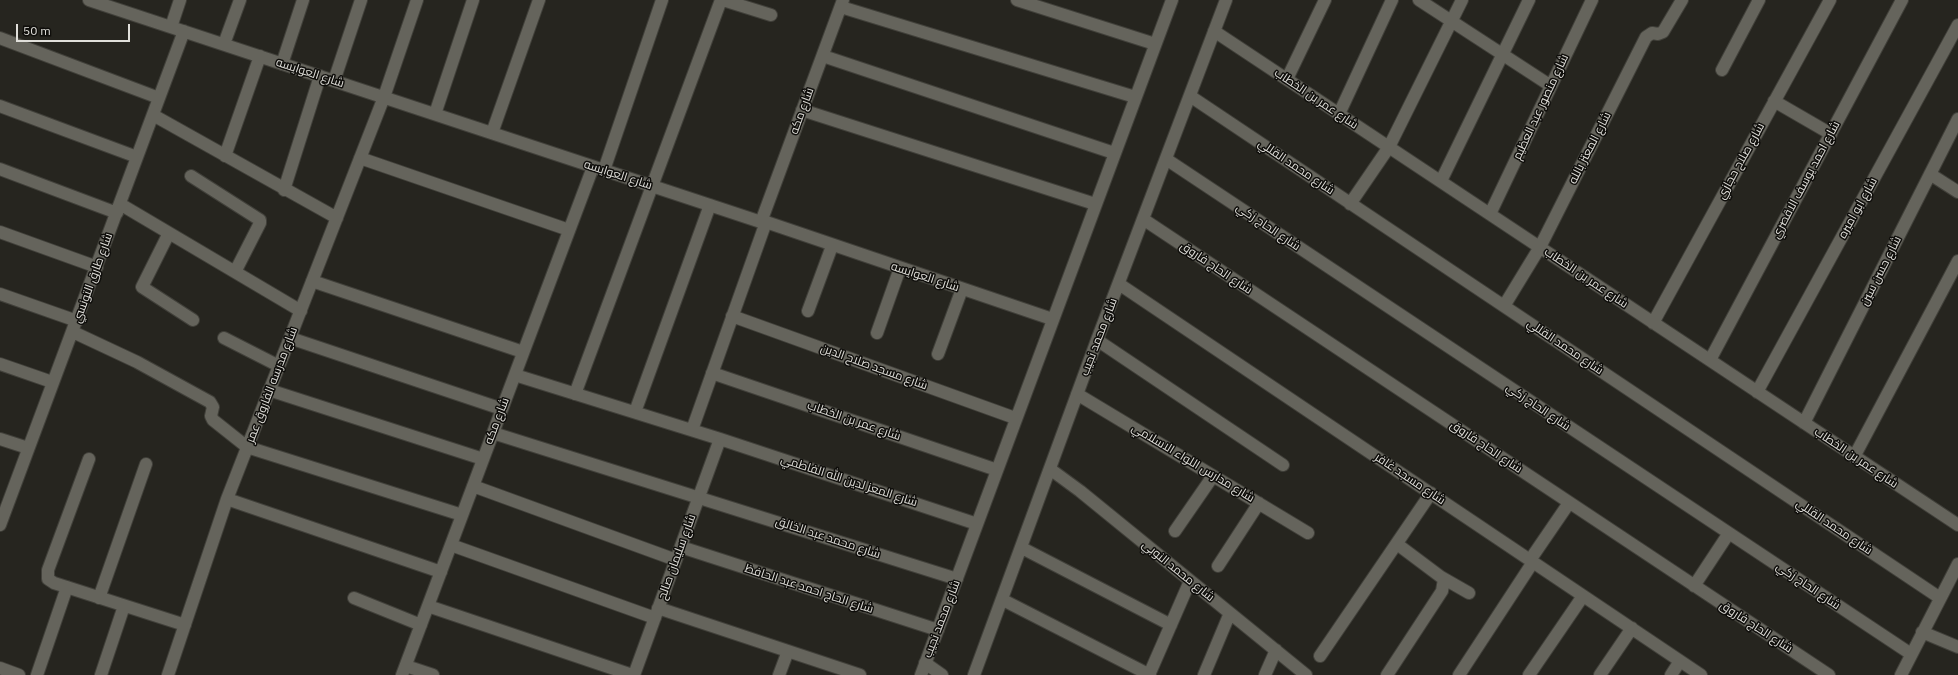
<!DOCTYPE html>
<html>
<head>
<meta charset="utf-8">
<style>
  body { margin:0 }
  #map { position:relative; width:1958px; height:675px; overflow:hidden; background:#26251f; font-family:"IBM Plex Sans",sans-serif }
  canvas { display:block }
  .scale { position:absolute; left:16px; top:24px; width:114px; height:18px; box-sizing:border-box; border:2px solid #e0dfda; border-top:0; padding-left:5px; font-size:12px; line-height:14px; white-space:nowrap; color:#e0dfda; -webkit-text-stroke:3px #0f0e0b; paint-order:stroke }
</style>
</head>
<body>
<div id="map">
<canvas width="1958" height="675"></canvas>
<div class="scale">50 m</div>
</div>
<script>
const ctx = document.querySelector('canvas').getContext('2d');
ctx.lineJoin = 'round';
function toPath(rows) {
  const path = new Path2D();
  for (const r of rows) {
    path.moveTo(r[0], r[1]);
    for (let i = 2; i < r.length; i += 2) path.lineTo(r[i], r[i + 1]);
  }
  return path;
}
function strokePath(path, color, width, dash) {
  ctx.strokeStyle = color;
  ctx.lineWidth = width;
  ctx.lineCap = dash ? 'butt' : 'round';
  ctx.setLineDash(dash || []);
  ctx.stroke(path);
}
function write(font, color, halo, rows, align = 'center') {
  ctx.font = font + ' "IBM Plex Sans",Cairo,sans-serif';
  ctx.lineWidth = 3;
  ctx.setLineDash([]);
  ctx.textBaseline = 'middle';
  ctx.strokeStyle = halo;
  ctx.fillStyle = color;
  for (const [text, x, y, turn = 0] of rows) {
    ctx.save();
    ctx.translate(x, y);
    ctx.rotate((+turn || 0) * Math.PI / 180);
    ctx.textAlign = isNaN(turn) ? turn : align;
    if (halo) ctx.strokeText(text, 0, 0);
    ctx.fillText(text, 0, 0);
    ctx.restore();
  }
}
const minor = toPath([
  [89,0,761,222,766,222,1052,319],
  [723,0,771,15],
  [1017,0,1155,44],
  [1419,0,1551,86],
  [841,7,1135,97],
  [171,27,180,0],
  [1214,31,1958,525],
  [0,38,159,98],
  [224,44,240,0],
  [823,56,1114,153],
  [282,64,303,0],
  [1722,70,1759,0],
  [1287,79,1325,0],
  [334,81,361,0],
  [1190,96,1940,598],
  [1774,101,1831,134],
  [0,106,137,157],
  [802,110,1095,204],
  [435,114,473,0],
  [1339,114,1392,0],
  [153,115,337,218],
  [492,133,539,0],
  [225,156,260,56],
  [360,158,569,230],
  [1166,159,1911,654],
  [0,169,117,213],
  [604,170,662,0],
  [1930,174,1958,192],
  [191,176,260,220,260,223,235,272],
  [1441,181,1529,0],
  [284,190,320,76],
  [120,204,301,311],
  [1350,204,1389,147,1462,0],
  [1490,214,1592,0],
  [1143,219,1829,675],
  [761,222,843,0],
  [0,232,97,267],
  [169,233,142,287,193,320],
  [312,281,523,352],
  [1119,284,1701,675],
  [0,294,77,321],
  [1504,306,1540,247,1646,37,1652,33,1658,34,1663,32,1682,0],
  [808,311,832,246],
  [732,316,1015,418],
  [1653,323,1830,0],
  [73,332,137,362,210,402,213,407,211,416,213,420,247,447,462,515],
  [877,333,900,268],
  [224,338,279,366],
  [290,338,502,409],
  [1097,340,1283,465],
  [938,354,962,289],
  [1710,360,1902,0],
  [0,364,52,382],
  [712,373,997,470],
  [515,375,720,439,977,524],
  [269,390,483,459],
  [1757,392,1958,25],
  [575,394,721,0],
  [1077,394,1308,533],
  [635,412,710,205],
  [1804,423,1958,119],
  [692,430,766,222],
  [493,433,957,579],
  [0,439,28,448],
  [1854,457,1958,261],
  [89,459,48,570,48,579,54,583,185,625],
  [1050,469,1080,491,1306,675],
  [473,486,676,560],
  [227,499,441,572],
  [0,525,184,31],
  [1175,531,1213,476],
  [1397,544,1441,577,1469,593],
  [451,545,655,618],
  [681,547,938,630],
  [1022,548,1171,625],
  [1530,560,1569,503],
  [1218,566,1259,503],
  [1694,586,1729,533],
  [99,598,146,464],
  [354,598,421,625],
  [1003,600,1150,675],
  [428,606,632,675],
  [658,608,860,675],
  [1922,632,1958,647],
  [1320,656,1431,493],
  [925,663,942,675],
  [406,666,433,675],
  [0,668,19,675],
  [37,675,67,587],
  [101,675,124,606],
  [168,675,227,499,384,97,417,0],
  [402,675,593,167],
  [634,675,720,439],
  [779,675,788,651],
  [921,675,1172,0],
  [974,675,1097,340,1226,0],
  [1149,675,1190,581],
  [1204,675,1230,613],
  [1265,675,1276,650],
  [1387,675,1442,591,1444,579],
  [1459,675,1533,562],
  [1529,675,1583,596],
  [1600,675,1632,628],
  [1671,675,1680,661],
  [1901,675,1958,564]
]);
const streetNames = [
  ["شارع العوايسه",310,73,18],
  ["شارع عمر بن الخطاب",1316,99,34],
  ["شارع منصور عبد العظيم",1541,107,-65],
  ["شارع مكه",802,111,-70],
  ["شارع المعتز بالله",1590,148,-63],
  ["شارع صلاح حجازي",1741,161,-61],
  ["شارع محمد القللي",1296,167,34],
  ["شارع العوايسه",618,175,18],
  ["شارع احمد يوسف الاقصري",1806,180,-62],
  ["شارع ابو اميره",1858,208,-61],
  ["شارع الحاج زكي",1268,227,34],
  ["شارع الحاج فاروق",1216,268,34],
  ["شارع حسن سين",1881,271,-63],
  ["شارع العوايسه",925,277,18],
  ["شارع طارق التونسي",93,278,-70],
  ["شارع عمر بن الخطاب",1586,278,34],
  ["شارع محمد نجيب",1099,337,-69],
  ["شارع محمد القللي",1565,347,34],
  ["شارع مسجد صلاح الدين",874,367,20],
  ["شارع مدرسه الفاروق عمر",272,385,-69],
  ["شارع الحاج زكي",1538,407,34],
  ["شارع مكه",497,421,-69],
  ["شارع عمر بن الخطاب",854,421,19],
  ["شارع الحاج فاروق",1486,447,34],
  ["شارع عمر بن الخطاب",1856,458,34],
  ["شارع مدارس اللواء الاسلامي",1193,463,31],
  ["شارع مسجد غافر",1410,479,34],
  ["شارع المعز لدين الله الفاطمي",849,481,18],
  ["شارع محمد القللي",1834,527,34],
  ["شارع محمد عبد الخالق",828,538,18],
  ["شارع سليمان صالح",677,557,-70],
  ["شارع محمد النوبي",1178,571,39],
  ["شارع الحاج زكي",1808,586,34],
  ["شارع الحاج احمد عبد الحافظ",809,589,18],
  ["شارع محمد نجيب",942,619,-69],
  ["شارع الحاج فاروق",1756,627,33]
];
strokePath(minor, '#41403a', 14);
strokePath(minor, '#65645c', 12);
write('12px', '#e0dfda', '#0f0e0b', streetNames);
</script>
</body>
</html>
